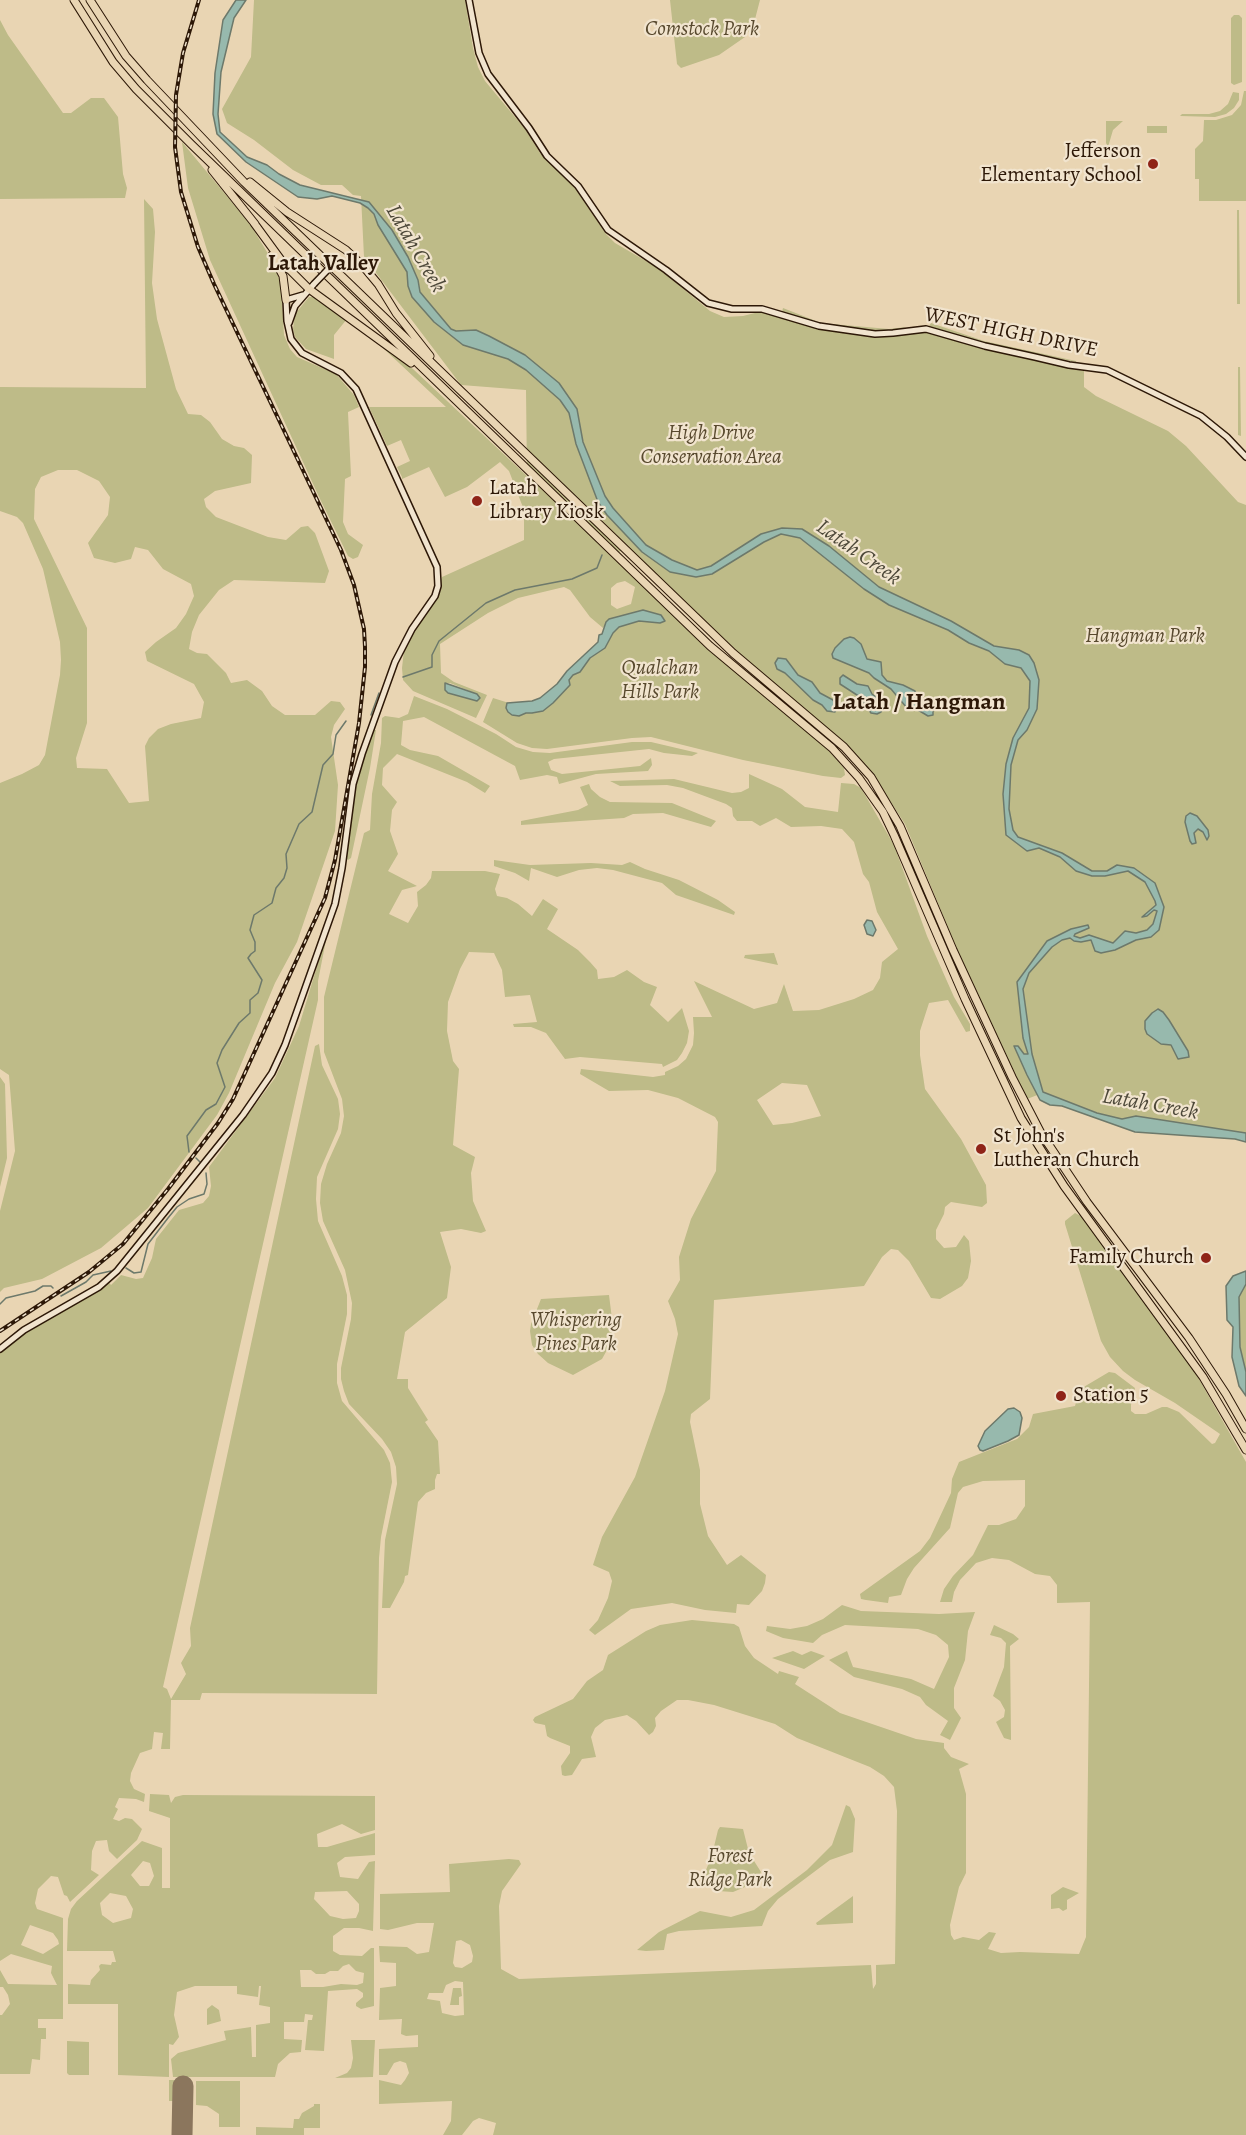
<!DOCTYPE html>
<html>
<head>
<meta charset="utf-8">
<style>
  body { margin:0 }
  canvas { display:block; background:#e9d5b3 }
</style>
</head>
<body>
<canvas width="1246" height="2135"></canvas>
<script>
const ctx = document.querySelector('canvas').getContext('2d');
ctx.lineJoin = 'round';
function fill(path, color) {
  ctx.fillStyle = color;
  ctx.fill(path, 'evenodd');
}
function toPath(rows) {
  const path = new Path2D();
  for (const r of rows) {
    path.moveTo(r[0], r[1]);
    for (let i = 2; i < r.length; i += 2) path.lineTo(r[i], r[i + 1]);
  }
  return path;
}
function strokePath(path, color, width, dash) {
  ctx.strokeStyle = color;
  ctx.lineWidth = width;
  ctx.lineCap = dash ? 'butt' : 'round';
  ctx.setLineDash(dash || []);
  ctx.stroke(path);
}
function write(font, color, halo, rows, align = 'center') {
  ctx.font = font + ' Alegreya,serif';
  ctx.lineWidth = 4.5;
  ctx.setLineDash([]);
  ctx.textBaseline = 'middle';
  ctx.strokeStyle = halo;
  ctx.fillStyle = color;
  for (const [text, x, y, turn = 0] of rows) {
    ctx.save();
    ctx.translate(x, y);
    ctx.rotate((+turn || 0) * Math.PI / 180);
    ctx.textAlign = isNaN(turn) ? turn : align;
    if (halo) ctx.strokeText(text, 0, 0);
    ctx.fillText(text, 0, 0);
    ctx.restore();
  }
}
const green = toPath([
  [254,0,465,0,473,48,478,67,485,81,525,129,540,153,572,184,606,234,615,243,658,268,710,311,724,317,743,316,759,312,770,314,818,329,881,337,927,332,1010,355,1084,371,1084,387,1096,396,1168,431,1186,446,1238,502,1246,505,1246,1137,1121,1122,1040,1094,1027,1099,957,949,905,824,874,776,846,745,738,652,628,547,612,556,707,647,828,750,844,768,845,775,841,778,823,776,743,760,651,737,632,738,547,749,532,748,517,743,483,722,493,698,509,703,507,703,519,716,526,713,532,713,553,703,570,685,569,680,573,675,580,672,590,658,605,648,613,633,619,627,639,621,660,623,643,610,609,619,603,628,590,617,570,590,564,587,518,598,488,613,440,644,441,673,454,682,487,695,476,718,413,691,403,680,402,668,404,650,412,633,436,599,442,577,524,540,524,510,509,471,500,462,467,487,445,497,429,467,402,479,402,477,397,467,410,461,401,440,387,446,369,407,446,407,368,334,413,369,527,476,526,390,461,385,364,257,361,196,353,195,342,185,321,185,293,170,254,140,227,123,222,109,251,57],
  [625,581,635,587,631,604,617,609,611,605,611,588,617,583],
  [445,683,450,683,477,694,476,701,464,697],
  [670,0,760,0,754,23,745,37,719,55,681,68,677,64],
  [1234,15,1239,15,1242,18,1242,82,1234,85,1231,83,1231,18],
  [0,20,8,35,63,113,71,113,91,98,104,98,118,117,123,174,127,188,125,198,0,199],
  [1244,91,1246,91,1246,201,1199,201,1199,179,1195,179,1195,149,1203,141,1204,120,1216,120,1232,115,1241,105],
  [1233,92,1239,93,1239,100,1234,108,1226,114,1215,117,1180,116,1182,114,1209,114,1220,111,1228,104],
  [1106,121,1123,121,1113,130,1108,147,1106,143],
  [1147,126,1167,126,1167,133,1147,133],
  [182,142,250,224,273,262,281,284,284,335,290,349,297,357,336,374,354,395,359,407,348,412,351,476,345,479,343,522,348,534,363,545,358,557,353,559,348,556,320,499,210,260,188,188],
  [144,199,153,209,155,232,152,283,157,319,176,389,188,414,201,415,210,422,222,439,234,446,244,448,252,455,251,483,215,491,204,499,206,507,216,517,268,537,286,540,301,527,308,526,315,533,329,571,325,583,234,580,219,590,199,615,192,632,189,649,197,653,207,654,226,673,231,683,247,680,262,691,272,706,285,715,315,715,331,701,340,702,345,709,334,725,331,737,338,785,335,831,297,942,275,983,229,1093,217,1115,148,1208,101,1248,42,1279,4,1288,0,1292,0,1211,15,1151,9,1075,0,1069,0,783,22,774,39,765,45,755,60,675,61,660,60,642,43,569,23,523,17,517,0,511,0,387,146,388],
  [58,470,77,470,99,481,110,497,108,515,88,543,94,558,115,563,131,559,135,547,148,550,163,569,191,584,194,596,186,614,176,628,156,642,145,652,147,661,194,684,204,702,201,718,171,724,158,729,149,738,145,746,149,801,129,803,107,769,77,768,76,758,87,723,87,628,34,519,35,489,41,477],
  [1237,210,1239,210,1240,304,1237,304],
  [309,297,313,297,347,319,334,335,334,359,306,349,295,337,293,329,295,314],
  [783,308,821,323,889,329,906,327,897,331,875,332,814,323,782,312],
  [931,323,984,341,1076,361,1076,362,971,340,929,326],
  [1238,367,1240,367,1241,436,1238,435],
  [414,696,447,709,496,734,516,747,533,752,550,753,632,742,651,742,698,753,692,756,664,753,649,749,554,759,548,762,551,770,562,774,640,766,651,758,652,765,648,771,596,774,559,784,557,777,547,775,520,780,515,766,424,717,403,721,401,745,410,750,438,756,490,786,485,793,467,782,397,754,383,768,382,785,397,802,392,810,390,831,398,854,388,871,417,886,402,890,389,914,408,923,418,906,417,892,426,885,431,878,432,871,485,871,500,874,495,889,497,896,507,898,518,904,532,916,543,899,558,909,547,929,578,950,590,962,597,970,598,979,614,977,627,970,644,982,657,987,650,1005,668,1022,682,1008,689,1031,687,1043,682,1053,677,1060,663,1067,662,1064,580,1057,565,1059,546,1033,531,1027,514,1027,513,1024,537,1022,530,995,505,997,502,970,494,953,469,952,460,969,448,1002,447,1031,453,1061,459,1069,453,1145,475,1157,471,1173,473,1201,486,1231,481,1233,461,1229,440,1232,451,1267,447,1298,405,1332,397,1379,408,1379,408,1388,428,1420,425,1422,438,1441,440,1474,437,1474,435,1480,435,1489,426,1493,418,1502,408,1575,405,1576,404,1582,390,1608,382,1608,385,1540,397,1484,396,1467,391,1452,382,1439,349,1404,344,1391,341,1379,341,1368,351,1319,352,1303,345,1270,323,1221,320,1203,321,1184,327,1164,341,1133,344,1116,342,1099,324,1052,324,997,364,833,370,830,372,794,381,743,382,718,385,716,399,718,408,714],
  [373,730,376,730,370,768,351,858,348,860,346,858,356,783],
  [749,774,782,789,805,807,838,812,841,783,854,784,861,788,894,845,927,936,954,997,970,1024,970,1031,966,1032,948,1000,929,1003,920,1031,920,1055,925,1089,961,1139,986,1185,987,1203,982,1207,951,1202,945,1207,944,1214,936,1230,936,1239,944,1248,956,1247,964,1235,969,1241,971,1261,968,1278,962,1286,940,1299,931,1298,909,1261,898,1250,891,1249,882,1257,864,1286,714,1300,710,1399,691,1414,690,1422,700,1470,700,1504,708,1536,727,1565,741,1555,766,1575,765,1583,762,1591,749,1605,737,1604,736,1613,705,1610,672,1603,631,1609,595,1635,589,1630,598,1620,608,1598,612,1581,609,1572,593,1565,602,1537,635,1477,665,1391,678,1334,675,1319,668,1301,680,1280,679,1257,691,1219,716,1171,718,1122,715,1117,678,1098,648,1090,609,1091,580,1074,581,1069,653,1077,665,1075,665,1072,678,1066,686,1059,693,1045,694,1033,693,1017,712,1017,694,981,754,1009,777,1003,784,984,793,1011,819,1010,854,999,873,990,880,978,882,962,898,949,877,912,869,882,863,874,854,842,842,829,821,826,791,827,776,818,760,826,752,821,737,821,733,816,732,808,726,804,683,788,667,785,620,786,610,781,674,779,732,793,741,792,749,788],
  [782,1083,807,1085,821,1116,792,1123,773,1125,757,1100],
  [589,784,591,789,600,797,610,802,672,803,716,821,711,827,663,813,633,814,624,818,521,825,521,821,578,810,588,805,580,787],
  [494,860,530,865,591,863,622,865,630,862,645,869,679,880,718,900,735,912,734,915,676,895,662,883,613,870,597,868,579,870,557,877,531,868,529,881,515,873,494,866],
  [328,930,318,981,318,1000,163,1687,167,1689,171,1699,186,1674,181,1663,191,1646,190,1628,315,1046,319,1044,322,1065,338,1099,340,1114,338,1129,317,1177,316,1199,318,1221,342,1276,347,1295,347,1314,337,1364,337,1383,342,1401,384,1450,390,1463,392,1482,381,1537,379,1558,377,1694,202,1693,200,1700,171,1700,170,1749,161,1749,163,1733,154,1732,152,1749,140,1753,131,1773,130,1781,134,1789,145,1794,144,1802,136,1799,119,1798,115,1807,118,1809,113,1819,119,1821,125,1818,132,1819,142,1829,137,1840,117,1859,109,1851,107,1840,96,1841,92,1851,91,1870,99,1875,70,1902,67,1896,64,1895,58,1877,51,1876,38,1889,35,1903,37,1909,63,1918,63,2019,38,2019,38,2028,46,2028,46,2039,41,2039,40,2060,32,2059,30,2074,0,2074,0,2015,2,2015,10,2004,8,1995,3,1987,0,1987,0,1970,8,1984,57,1985,51,1973,52,1966,11,1954,0,1961,0,1349,10,1340,107,1280,111,1285,121,1275,136,1279,143,1278,152,1258,156,1239,179,1210,203,1203,209,1196,211,1186,209,1167,275,1078,299,1026],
  [30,1925,53,1933,58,1940,59,1944,43,1954,21,1945],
  [774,953,778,965,744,958,745,955],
  [0,1077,5,1084,7,1158,0,1187],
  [1075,1213,1081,1216,1195,1372,1246,1462,1246,2135,493,2135,496,2123,479,2118,473,2121,462,2135,443,2135,451,2121,452,2101,379,2104,379,2080,401,2085,405,2080,409,2073,406,2063,400,2061,394,2063,387,2075,379,2075,379,2049,418,2047,418,2035,406,2036,401,2034,402,2019,379,2020,380,1988,396,1986,396,1963,380,1962,379,1946,407,1947,417,1954,429,1952,434,1923,417,1923,388,1930,380,1929,380,1894,450,1892,449,1864,509,1859,519,1860,521,1864,502,1891,499,1906,501,1969,519,1979,871,1965,873,1989,876,1984,876,1965,895,1964,897,1811,894,1787,884,1776,870,1767,797,1738,775,1724,714,1705,688,1700,677,1700,661,1711,655,1718,656,1726,653,1732,649,1735,636,1721,627,1715,605,1720,595,1728,591,1737,596,1757,582,1759,572,1775,565,1776,562,1775,561,1766,570,1753,570,1746,550,1738,547,1736,545,1725,535,1723,533,1720,535,1717,573,1699,587,1681,603,1670,608,1655,646,1631,660,1625,692,1620,734,1624,739,1627,745,1646,754,1658,778,1674,779,1671,799,1677,795,1684,840,1713,916,1739,944,1743,944,1748,951,1757,969,1764,959,1769,966,1794,966,1873,959,1887,950,1925,951,1935,954,1940,963,1937,979,1940,989,1932,996,1933,988,1949,1001,1953,1020,1952,1079,1954,1086,1937,1090,1602,1057,1603,1057,1585,1050,1576,1035,1574,1009,1560,992,1558,976,1563,960,1580,954,1592,952,1602,940,1602,944,1589,953,1576,973,1555,988,1525,999,1525,1016,1519,1025,1506,1025,1480,983,1481,963,1487,958,1493,950,1528,914,1568,907,1579,901,1595,889,1597,888,1603,866,1600,861,1599,860,1594,920,1551,930,1538,951,1493,952,1479,959,1462,1017,1439,1029,1427,1033,1414,1075,1406,1079,1392,1082,1388,1109,1372,1115,1373,1135,1388,1131,1405,1131,1411,1135,1414,1146,1414,1162,1407,1167,1407,1179,1412,1212,1444,1215,1443,1220,1434,1175,1403,1135,1380,1123,1371,1110,1357,1101,1341,1065,1224,1065,1221],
  [461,1940,470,1945,473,1956,472,1962,462,1968,455,1967,453,1963,456,1941],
  [455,1981,463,1982,464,2015,455,2016,442,2013,440,2001,427,1999,429,1993,443,1993,446,1985],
  [1246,1278,1246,1384,1238,1356,1238,1284],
  [609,1295,613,1327,613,1339,602,1359,573,1375,548,1363,538,1354,532,1345,530,1331,531,1324,541,1299],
  [842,1605,861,1611,939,1614,975,1612,968,1631,965,1660,954,1688,954,1708,961,1718,950,1740,940,1735,948,1721,926,1705,920,1697,902,1689,854,1677,829,1660,847,1651,853,1667,911,1679,934,1689,949,1657,948,1645,936,1635,918,1629,845,1625,822,1635,813,1643,783,1638,766,1631,767,1626,790,1629,807,1626,823,1619],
  [994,1625,1013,1634,1019,1639,1010,1646,1011,1740,1004,1738,996,1722,1004,1717,1005,1710,1000,1701,993,1696,1004,1667,1006,1643,1001,1638,990,1635],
  [793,1651,802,1655,811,1651,825,1656,804,1669,772,1658],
  [150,1794,169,1795,171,1803,175,1797,183,1795,375,1796,375,1830,361,1834,342,1824,317,1834,318,1847,327,1847,375,1833,375,1855,345,1857,337,1863,340,1877,358,1879,369,1862,375,1861,373,1931,359,1928,344,1928,333,1936,333,1951,340,1955,362,1956,371,1948,374,1948,374,2006,361,2009,356,2006,356,2003,363,1997,363,1993,357,1989,328,1991,324,2051,305,2050,308,2020,312,2020,313,2015,305,2014,304,2022,284,2022,284,2039,302,2040,301,2052,290,2053,278,2064,275,2077,173,2077,171,2059,178,2053,226,2040,224,2031,251,2027,252,2057,256,2057,256,2025,270,2023,270,2007,259,2005,261,1986,259,1986,258,1997,237,1994,237,1986,195,1986,177,1992,174,2015,179,2037,173,2045,169,2044,169,2077,118,2075,118,2004,68,2004,68,1984,90,1985,91,1980,100,1970,99,1966,101,1964,111,1965,112,1962,116,1962,113,1951,67,1951,68,1919,71,1909,77,1901,142,1841,162,1848,162,1888,170,1888,170,1818,149,1811],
  [143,1861,150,1863,154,1876,149,1886,140,1886,131,1875],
  [347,1891,359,1904,359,1911,356,1918,343,1919,330,1916,314,1899,315,1892],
  [110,1893,126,1896,133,1909,131,1918,113,1923,102,1915,100,1903],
  [349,1964,356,1971,364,1973,363,1983,357,1985,341,1984,323,1987,301,1987,300,1970,311,1970,316,1974,325,1974,330,1971,338,1971,343,1966],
  [846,1805,850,1807,855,1819,853,1852,830,1860,778,1899,768,1911,762,1926,679,1931,667,1934,664,1950,646,1951,637,1950,659,1932,700,1911,731,1917,754,1910,807,1870,832,1845],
  [720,1827,743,1829,749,1853,761,1872,760,1874,745,1887,733,1892,718,1891,702,1880,712,1855,718,1830],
  [1063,1887,1079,1893,1067,1900,1067,1909,1063,1911,1059,1908,1051,1909,1051,1895],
  [853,1896,853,1923,817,1925,816,1923],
  [453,1988,461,1988,462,1996,459,1997,459,2005,450,2005],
  [212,2005,219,2010,221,2021,207,2025,207,2009],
  [351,2040,375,2040,373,2077,335,2078,347,2073,351,2068,353,2058],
  [67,2041,89,2042,89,2075,69,2075,67,2073],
  [169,2080,181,2080,180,2101,169,2101],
  [196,2081,240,2081,240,2127,219,2127,219,2114,207,2106,196,2105],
  [314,2104,320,2104,320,2128,304,2128,304,2135,256,2135,256,2127,293,2128,294,2119,299,2119,302,2113,314,2106]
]);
const water = toPath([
  [236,0,246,0,234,18,221,72,218,114,220,132,247,157,267,165,279,174,300,185,369,202,392,230,408,257,418,280,420,292,451,329,456,331,476,330,489,336,525,355,559,383,577,409,583,442,605,496,613,508,646,545,672,560,697,570,711,566,761,534,782,528,802,529,829,546,879,587,951,621,994,646,1019,650,1029,655,1034,663,1039,680,1037,709,1027,730,1018,740,1011,765,1009,809,1013,830,1018,837,1062,853,1092,871,1107,871,1117,865,1134,868,1155,883,1164,907,1159,930,1151,937,1136,940,1115,950,1101,953,1095,951,1091,940,1081,942,1074,941,1070,938,1062,940,1052,947,1029,973,1023,989,1032,1054,1043,1092,1097,1113,1122,1119,1136,1116,1246,1133,1246,1142,1235,1139,1135,1132,1062,1106,1050,1105,1040,1100,1027,1075,1014,1046,1018,1046,1024,1054,1028,1054,1023,1038,1017,982,1047,941,1071,929,1088,925,1089,928,1075,934,1074,936,1080,938,1089,935,1113,943,1125,931,1136,933,1147,930,1153,924,1157,911,1154,910,1147,916,1142,917,1156,905,1155,901,1145,882,1128,871,1105,876,1092,876,1076,871,1060,857,1039,848,1027,851,1006,835,1003,794,1006,764,1013,738,1029,708,1030,681,1021,668,1005,664,989,651,969,643,948,630,889,605,864,589,800,538,781,534,764,542,712,574,696,577,670,572,642,552,607,515,598,502,576,444,569,413,560,400,526,370,508,359,463,345,434,322,412,297,408,286,407,272,378,225,374,214,368,208,360,203,332,196,317,199,298,197,246,162,217,134,213,114,215,73,223,20,236,0],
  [643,610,661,615,665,621,660,623,639,621,619,627,613,633,605,648,590,658,580,672,573,675,569,680,570,685,553,703,543,711,532,713,526,713,519,716,512,715,508,712,506,708,507,703,532,701,540,698,557,684,567,671,598,642,599,635,602,634,606,622,609,619,643,610],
  [850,637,854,638,861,644,867,659,881,662,882,675,887,681,903,685,915,691,922,704,933,710,933,715,928,716,918,710,907,708,891,689,874,678,869,673,833,658,832,654,835,648,844,639,850,637],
  [778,658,786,659,798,675,812,682,820,693,833,700,837,708,835,712,827,711,822,705,813,700,785,673,777,669,775,663,778,658],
  [843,675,857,684,868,686,872,694,883,702,883,708,881,712,877,714,871,713,860,697,840,684,840,678,843,675],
  [445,683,477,694,480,698,477,701,448,693,445,690,445,683],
  [1190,813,1197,816,1208,830,1209,836,1207,840,1203,832,1198,829,1194,833,1196,843,1192,844,1190,841,1185,822,1186,816,1190,813],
  [867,920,872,921,876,930,873,936,867,934,864,925,867,920],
  [1158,1009,1163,1012,1169,1020,1188,1051,1189,1057,1178,1059,1171,1045,1161,1044,1147,1034,1145,1029,1145,1021,1152,1013,1158,1009],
  [1246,1271,1246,1284,1239,1297,1240,1347,1246,1372,1246,1396,1239,1386,1232,1357,1233,1327,1227,1320,1226,1286,1233,1276,1246,1271],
  [1014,1408,1020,1412,1022,1418,1019,1435,1008,1441,983,1451,980,1450,978,1446,985,1431,1008,1409,1014,1408]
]);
const stream = toPath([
  [403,677,432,667,432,655,439,641,486,603,515,590,572,579,597,568,602,555],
  [371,715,379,693],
  [189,1152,187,1136,206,1110,216,1104,225,1087,217,1063,222,1050,239,1023,250,1013,250,1000,258,993,262,980,248,958,251,954,255,951,255,942,250,930,254,915,272,903,276,888,284,878,287,868,286,854,299,824,312,812,323,765,333,754,336,735,346,721],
  [196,1158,200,1162],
  [126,1268,134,1273,141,1272,148,1244,168,1218,177,1207,189,1199,204,1194,207,1184,206,1173],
  [61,1296,86,1282,93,1275,111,1271],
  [0,1304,6,1298,35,1291,43,1286,51,1286,53,1288]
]);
const runway = toPath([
  [182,2135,183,2086]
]);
const secondary = toPath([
  [469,0,479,53,488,74,529,128,547,156,578,186,608,230,666,270,708,303,732,309,762,309,819,326,875,334,893,333,926,329,985,346,1035,357,1069,365,1107,370,1201,416,1227,437,1246,457],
  [289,323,295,306,314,284],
  [0,1349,24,1330,99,1287,117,1271,243,1115,272,1073,285,1045,335,904,342,868,353,784,362,754,395,662,412,629,435,596,438,586,437,567,356,389,341,373,302,353,291,339,287,321,286,300,303,295]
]);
const trunk = toPath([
  [74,0,113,62,136,89,191,144,710,646,832,748,859,778,883,812,894,835,965,999,1021,1118,1064,1186,1203,1377,1246,1450],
  [90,0,126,56,147,80,244,182,733,653,844,747,871,777,900,826,953,950,1012,1077,1041,1133,1087,1202,1189,1338,1226,1394,1246,1429],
  [212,170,255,224],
  [250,182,287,212,346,250,363,266,378,284,396,313,430,356],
  [254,223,284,264,309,289,411,363],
  [272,255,283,276,286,300]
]);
const rail = toPath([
  [0,1331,89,1272,123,1244,168,1189,218,1123,233,1099,325,898,335,860,359,723,365,667,365,647,364,629,354,585,341,550,214,284,198,247,181,192,175,147,176,95,183,53,199,0]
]);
const secondaryBridge = toPath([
  [314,284,339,258]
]);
const markers = [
  [1153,164,6,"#8f2418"],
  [477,501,6,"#8f2418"],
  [981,1149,6,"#8f2418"],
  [1206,1258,6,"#8f2418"],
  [1061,1396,6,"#8f2418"]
];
const parkNames = [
  ["Comstock Park",702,30],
  ["High Drive",711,434],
  ["Conservation Area",711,458],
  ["Hangman Park",1145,637],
  ["Qualchan",660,669],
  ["Hills Park",660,693],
  ["Whispering",576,1321],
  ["Pines Park",576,1345],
  ["Forest",730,1857],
  ["Ridge Park",730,1881]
];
const poiNames = [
  ["Jefferson",1141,152,"right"],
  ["Elementary School",1141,176,"right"],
  ["Latah",489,489],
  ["Library Kiosk",489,513],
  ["St John's",993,1137],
  ["Lutheran Church",993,1161],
  ["Family Church",1194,1258,"right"],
  ["Station 5",1073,1396]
];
const streetNames = [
  ["WEST HIGH DRIVE",1011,333,12]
];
const waterNames = [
  ["Latah Creek",415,249,60],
  ["Latah Creek",858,553,35],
  ["Latah Creek",1150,1105,10]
];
const neighbourhoodNames = [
  ["Latah Valley",323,265]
];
const quarterNames = [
  ["Latah / Hangman",919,703]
];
fill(green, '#bebb88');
fill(water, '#97b9ad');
strokePath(water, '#6d796b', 1.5);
strokePath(stream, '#6d796b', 1.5);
strokePath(runway, '#8b765d', 21);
strokePath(secondary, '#2d1807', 8);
strokePath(trunk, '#2d1807', 9);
strokePath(secondary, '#f1e4ce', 5);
strokePath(trunk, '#e9d5b3', 7);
strokePath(rail, '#2d1807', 4);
strokePath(rail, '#f1e4ce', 1.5, [4.5]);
strokePath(secondaryBridge, '#2d1807', 8, []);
strokePath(secondaryBridge, '#f1e4ce', 5);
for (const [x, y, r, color] of markers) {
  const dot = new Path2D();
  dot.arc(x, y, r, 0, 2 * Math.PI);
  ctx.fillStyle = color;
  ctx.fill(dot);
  strokePath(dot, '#f1e4ce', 2);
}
write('italic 21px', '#58492e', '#f1e4ce', parkNames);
write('21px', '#2d1807', '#f1e4ce', poiNames, 'left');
write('21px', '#2d1807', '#f1e4ce', streetNames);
write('italic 22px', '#4d4839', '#f1e4ce', waterNames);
write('bold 22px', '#2d1807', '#f1e4ce', neighbourhoodNames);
write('bold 24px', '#2d1807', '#f1e4ce', quarterNames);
</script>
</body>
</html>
